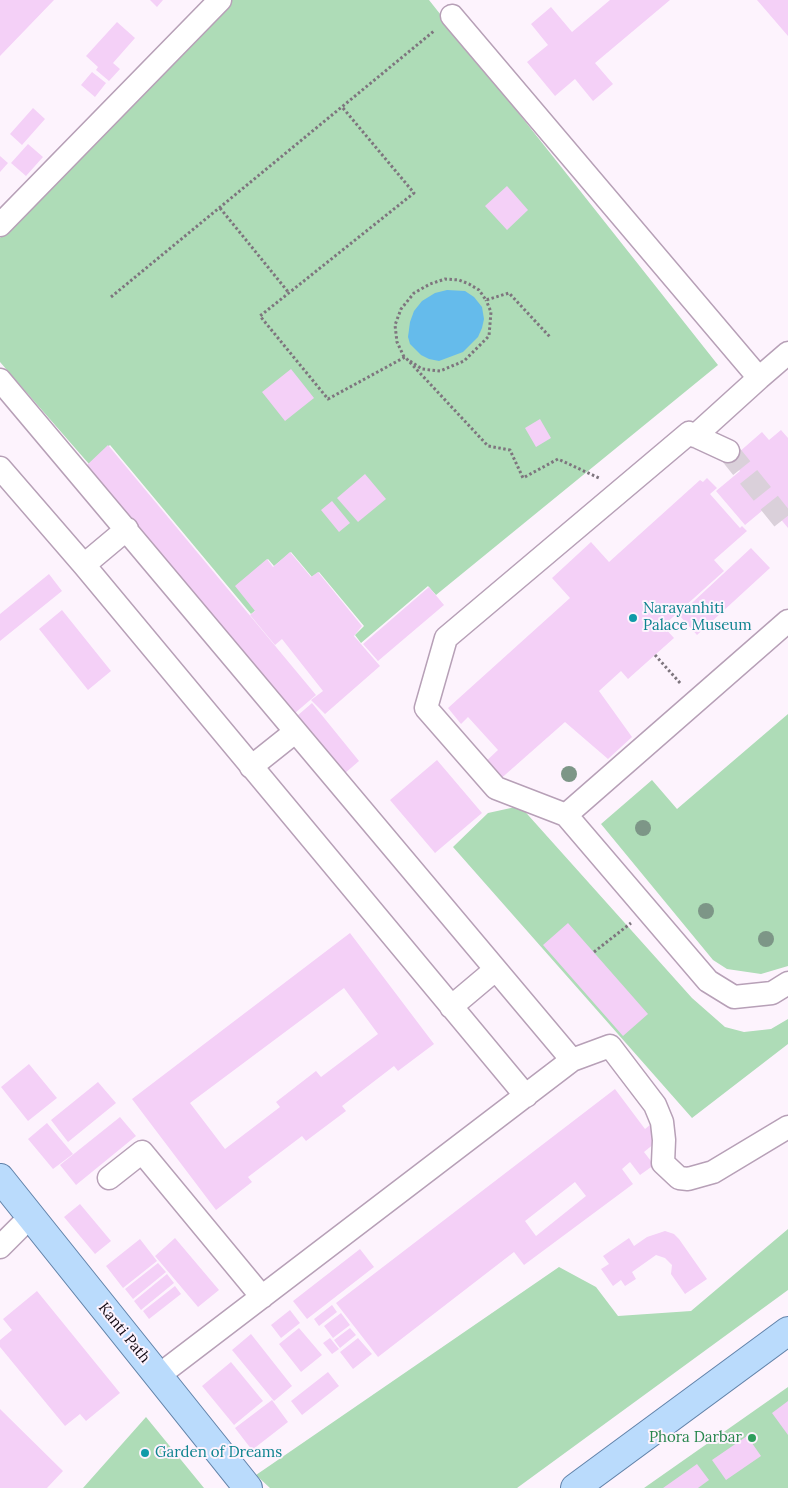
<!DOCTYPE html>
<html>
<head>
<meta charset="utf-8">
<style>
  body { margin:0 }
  canvas { display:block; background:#fdf3fd }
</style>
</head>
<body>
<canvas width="788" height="1488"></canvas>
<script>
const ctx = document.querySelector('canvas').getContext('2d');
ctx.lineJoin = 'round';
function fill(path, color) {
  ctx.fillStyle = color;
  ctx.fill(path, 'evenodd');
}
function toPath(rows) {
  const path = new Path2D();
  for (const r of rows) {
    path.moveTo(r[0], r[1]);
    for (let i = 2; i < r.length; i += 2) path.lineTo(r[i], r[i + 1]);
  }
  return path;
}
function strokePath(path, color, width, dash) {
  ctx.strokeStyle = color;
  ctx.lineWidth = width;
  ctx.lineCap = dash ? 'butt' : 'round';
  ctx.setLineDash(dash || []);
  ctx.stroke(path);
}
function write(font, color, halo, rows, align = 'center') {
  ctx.font = font + ' Lora,serif';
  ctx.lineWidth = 4;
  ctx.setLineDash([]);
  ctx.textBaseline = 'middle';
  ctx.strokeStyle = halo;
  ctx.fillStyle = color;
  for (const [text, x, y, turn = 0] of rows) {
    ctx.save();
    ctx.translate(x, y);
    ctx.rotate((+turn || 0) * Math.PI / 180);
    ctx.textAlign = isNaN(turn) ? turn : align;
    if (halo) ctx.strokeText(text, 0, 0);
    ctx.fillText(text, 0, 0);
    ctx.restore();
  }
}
const green = toPath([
  [231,0,429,0,718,365,436,595,428,586,361,643,355,635,364,626,319,572,312,577,291,552,274,566,268,559,236,586,256,610,251,614,110,445,89,464,0,362,0,238],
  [788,714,788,966,761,974,727,969,713,960,601,824,652,780,677,809],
  [520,806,692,998,725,1027,744,1032,771,1029,788,1019,788,1044,692,1118,453,847,488,813],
  [788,1229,788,1290,517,1488,270,1488,256,1475,559,1267,596,1287,618,1316,691,1311],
  [788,1387,788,1488,644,1488],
  [146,1417,204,1488,83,1488]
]);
const water = toPath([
  [447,290,465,291,474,297,482,307,484,319,482,328,478,337,463,352,439,361,429,359,421,355,410,344,408,337,410,322,414,311,422,301,435,293]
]);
const building = toPath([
  [0,0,54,0,0,56],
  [150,0,163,0,157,7],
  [610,0,670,0,595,63,613,84,593,101,575,79,555,96,527,62,548,45,531,24,551,7,572,32],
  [757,0,788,0,788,36],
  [117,22,135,38,113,63,120,69,109,81,96,70,98,67,86,56],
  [92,72,106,83,95,97,81,85],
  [33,108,45,119,22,145,10,134],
  [28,144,43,157,26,176,11,163],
  [0,156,8,163,0,172],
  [507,186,528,210,507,230,485,206],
  [291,369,314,398,285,421,262,392],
  [540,419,551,438,536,447,525,428],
  [781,430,788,438,788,528,769,505,745,525,716,491,740,471,730,460,762,432,769,440],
  [108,445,316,695,295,713,87,465],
  [365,474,386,499,358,522,337,498],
  [707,478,717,488,710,494,740,528,742,526,747,531,714,560,724,571,663,626,674,638,628,679,621,671,599,691,632,737,608,759,565,722,497,782,482,765,498,750,468,717,461,724,448,708,570,598,552,578,591,542,609,562,700,480,703,482],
  [332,501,350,523,339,532,321,510],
  [751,548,770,568,697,635,679,615],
  [290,552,311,577,318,572,362,626,354,636,380,666,325,714,311,700,323,691,282,639,275,645,250,615,255,611,235,586,267,559,273,567],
  [49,574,62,591,0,641,0,614],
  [429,587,444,605,378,661,363,644],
  [62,610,111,671,88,690,39,629],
  [312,703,359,761,344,774,297,716],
  [437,760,482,813,435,853,390,800],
  [568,923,648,1014,623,1036,543,945],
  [350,933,434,1044,398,1071,394,1066,342,1106,346,1111,306,1141,302,1136,248,1177,252,1182,216,1210,132,1099],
  [344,988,378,1034,321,1077,316,1071,276,1102,280,1107,225,1149,190,1103],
  [29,1064,57,1098,28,1121,1,1087],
  [98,1082,116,1103,68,1142,51,1120],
  [615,1089,645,1129,650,1125,660,1139,644,1152,654,1165,640,1175,630,1162,622,1169,633,1184,524,1265,514,1252,378,1357,336,1303],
  [575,1182,586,1196,536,1236,525,1221],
  [120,1117,136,1136,76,1185,60,1165],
  [47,1123,73,1154,53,1169,28,1139],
  [80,1204,111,1241,95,1254,64,1217],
  [665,1231,674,1234,679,1239,707,1279,685,1294,671,1274,672,1265,665,1258,656,1255,632,1272,636,1279,625,1286,621,1280,613,1286,601,1269,609,1264,603,1256,629,1238,634,1246,647,1237],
  [175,1238,219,1290,198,1307,155,1256],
  [140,1239,157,1261,123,1288,106,1266],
  [360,1249,374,1267,307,1319,293,1301],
  [158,1263,166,1272,133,1299,125,1289],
  [167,1274,174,1283,141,1310,134,1301],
  [175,1286,181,1294,149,1319,143,1311],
  [37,1291,120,1393,86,1421,80,1414,65,1426,0,1347,0,1340,12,1330,3,1319],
  [332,1305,337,1312,319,1326,314,1319],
  [290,1310,300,1323,281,1338,271,1325],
  [341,1313,350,1325,333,1338,324,1326],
  [299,1328,322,1355,301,1372,279,1344],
  [350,1328,356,1335,340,1348,334,1340],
  [251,1334,292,1386,274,1401,232,1350],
  [330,1338,339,1349,332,1354,323,1343],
  [358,1338,372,1354,353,1369,340,1352],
  [231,1362,263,1401,234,1425,202,1386],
  [328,1372,339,1386,302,1415,291,1401],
  [272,1400,288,1422,252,1450,235,1428],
  [788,1401,788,1435,772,1413],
  [0,1409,63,1471,47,1488,0,1488],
  [747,1436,761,1456,726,1480,712,1460],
  [697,1464,709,1480,698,1488,663,1488]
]);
const minorTunnel = toPath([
  [728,451,788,526]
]);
const path = toPath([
  [343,108,414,193,260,316,328,399,405,357,488,446,510,450,523,478,558,459,599,478],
  [220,208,289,293],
  [111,297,434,31],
  [404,357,397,342,395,325,401,309,414,293,430,284,445,279,459,280,469,284,479,290,486,300,509,293,550,337],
  [410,361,422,369,440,371,464,361,489,336,491,312,486,300],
  [655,655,681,684],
  [594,952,631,923]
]);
const minor = toPath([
  [452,16,759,378,788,353],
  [0,225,220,0],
  [0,380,572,1060,158,1376],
  [695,436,759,378],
  [728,451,689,433,446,638,426,708,496,788,566,815,708,981,734,997,772,993,788,983],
  [0,468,84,565,526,1096],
  [84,565,127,529],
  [251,767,295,732],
  [566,815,788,621],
  [451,1007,495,970],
  [572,1060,610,1046,655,1105,662,1122,664,1140,663,1163,679,1178,688,1179,713,1172,788,1127],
  [109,1178,142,1152,262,1297],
  [0,1247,30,1217]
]);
const major = toPath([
  [0,1178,248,1488],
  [575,1488,788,1331]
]);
const trees = [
  [569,774],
  [643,828],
  [706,911],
  [766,939]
];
const markers = [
  [633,618,5,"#0f9aa8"],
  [752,1438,5,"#2e9e5b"],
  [145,1453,5,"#0f9aa8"]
];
const cultureNames = [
  ["Narayanhiti",643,609],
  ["Palace Museum",643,626],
  ["Garden of Dreams",155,1453]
];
const streetNames = [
  ["Kanti Path",124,1333,51]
];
const leisureNames = [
  ["Phora Darbar",742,1438]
];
fill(green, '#aedcb7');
fill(water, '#65bbeb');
fill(building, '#f4d0f7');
strokePath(minorTunnel, '#dad0da', 22, [22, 11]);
strokePath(minor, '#b7a0b7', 25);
strokePath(major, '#6182a9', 30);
strokePath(path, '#7e757e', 3, [2.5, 2.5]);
strokePath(minor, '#fff', 22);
strokePath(major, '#badbfc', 28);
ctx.fillStyle = '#7d9687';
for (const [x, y] of trees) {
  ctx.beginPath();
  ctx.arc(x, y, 8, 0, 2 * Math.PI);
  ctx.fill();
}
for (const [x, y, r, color] of markers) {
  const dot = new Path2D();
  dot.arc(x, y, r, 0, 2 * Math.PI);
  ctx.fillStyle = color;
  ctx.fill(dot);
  strokePath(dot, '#fdf3fd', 2);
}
write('15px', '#0d838f', '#fdf3fd', cultureNames, 'left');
write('15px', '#110912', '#fdf3fd', streetNames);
write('15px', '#27864d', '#fdf3fd', leisureNames, 'right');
</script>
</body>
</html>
